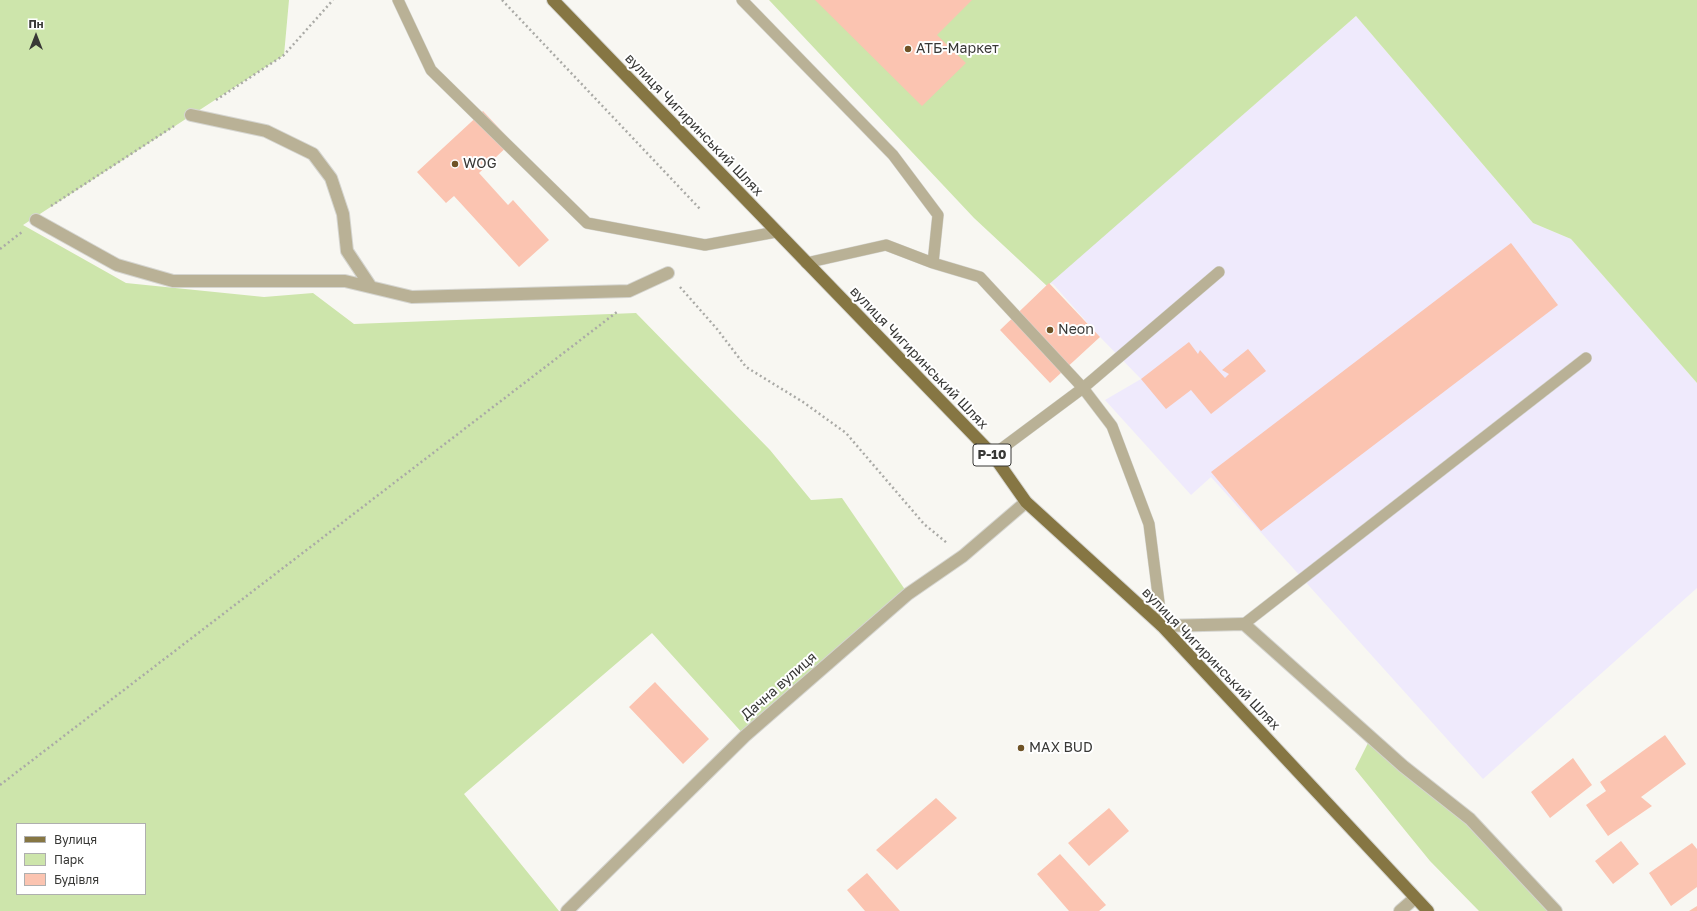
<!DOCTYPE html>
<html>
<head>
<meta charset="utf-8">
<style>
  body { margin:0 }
  #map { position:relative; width:1697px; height:911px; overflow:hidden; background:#f8f7f2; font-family:"Golos Text",sans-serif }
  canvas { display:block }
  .legend { position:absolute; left:16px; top:823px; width:130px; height:72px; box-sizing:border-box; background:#fff; border:1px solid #afafaf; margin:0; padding:5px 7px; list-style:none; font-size:12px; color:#383836 }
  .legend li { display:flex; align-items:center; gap:8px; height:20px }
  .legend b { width:20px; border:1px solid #afafaf }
  .north { position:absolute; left:16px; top:16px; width:40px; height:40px; -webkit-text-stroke:3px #fff; paint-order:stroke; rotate:0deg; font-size:11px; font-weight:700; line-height:16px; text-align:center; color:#383836 }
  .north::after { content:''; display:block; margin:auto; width:14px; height:18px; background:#383836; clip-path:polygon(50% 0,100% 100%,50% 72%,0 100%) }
</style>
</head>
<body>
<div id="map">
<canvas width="1697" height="911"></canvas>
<ul class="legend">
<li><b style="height:5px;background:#867643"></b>Вулиця</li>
<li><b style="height:11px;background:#cde5ab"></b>Парк</li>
<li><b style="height:11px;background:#fbc4b1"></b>Будівля</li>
</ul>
<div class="north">Пн</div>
</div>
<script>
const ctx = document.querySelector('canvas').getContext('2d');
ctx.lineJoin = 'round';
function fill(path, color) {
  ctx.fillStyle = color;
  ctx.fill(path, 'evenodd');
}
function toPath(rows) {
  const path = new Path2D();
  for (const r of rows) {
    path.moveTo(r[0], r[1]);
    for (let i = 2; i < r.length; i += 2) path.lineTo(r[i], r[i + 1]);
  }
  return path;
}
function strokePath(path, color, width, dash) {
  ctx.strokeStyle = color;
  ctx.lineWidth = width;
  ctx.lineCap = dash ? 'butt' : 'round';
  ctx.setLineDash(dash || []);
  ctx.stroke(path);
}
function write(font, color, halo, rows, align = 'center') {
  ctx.font = font + ' "Golos Text",sans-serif';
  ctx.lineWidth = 4;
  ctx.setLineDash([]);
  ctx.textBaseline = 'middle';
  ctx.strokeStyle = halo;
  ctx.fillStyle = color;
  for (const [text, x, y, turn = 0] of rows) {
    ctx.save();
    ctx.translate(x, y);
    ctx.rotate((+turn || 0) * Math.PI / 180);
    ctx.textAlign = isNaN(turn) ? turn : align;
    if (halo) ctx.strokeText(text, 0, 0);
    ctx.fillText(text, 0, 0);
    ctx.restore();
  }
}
const industrial = toPath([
  [1356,16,1533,223,1571,239,1697,383,1697,588,1483,779,1211,477,1191,495,1105,400,1141,379,1100,337,1053,284,1049,283]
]);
const green = toPath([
  [0,0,289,0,284,55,23,225,126,283,264,297,313,293,354,324,636,313,770,450,811,500,842,498,908,594,745,736,652,633,464,794,559,911,0,911],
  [17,824,145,824,145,894,17,894],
  [769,0,1697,0,1697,383,1571,239,1533,223,1356,16,1047,286,974,218],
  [1369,741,1447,798,1549,911,1479,911,1430,861,1355,769]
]);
const building = toPath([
  [815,0,972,0,937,35,966,63,922,106],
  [483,111,512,142,479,173,508,205,513,200,549,240,519,267,454,196,446,203,417,172],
  [1511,243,1558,305,1261,531,1211,472],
  [1049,283,1100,337,1050,383,1000,330],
  [1189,342,1198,354,1200,350,1225,378,1229,374,1222,370,1248,349,1266,371,1211,414,1191,390,1166,409,1141,379],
  [655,682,709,739,683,764,629,707],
  [1665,735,1686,764,1641,797,1652,806,1608,836,1586,805,1606,791,1600,782],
  [1573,758,1592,785,1550,818,1531,792],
  [936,798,957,818,897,870,876,850],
  [1109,808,1129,831,1089,866,1068,843],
  [1621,841,1639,864,1613,884,1595,861],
  [1692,843,1697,849,1697,887,1671,906,1649,873],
  [1060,854,1106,905,1099,911,1069,911,1037,874],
  [867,873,900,911,865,911,847,890],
  [1697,906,1697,911,1689,911]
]);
const path = toPath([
  [502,0,700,209],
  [216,100,284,55,333,0],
  [51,206,174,126],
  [0,249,22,232],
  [680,287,717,329,746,367,803,402,846,433,924,524,947,543],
  [0,785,617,312]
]);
const lane = toPath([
  [398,0,431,70,587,223,705,245,776,232],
  [742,0,893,155,938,215,933,263],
  [806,263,886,245,933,263,980,277,1083,388,1112,426,1149,524,1162,626],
  [993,455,1083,388,1219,272],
  [1244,624,1586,358]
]);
const street = toPath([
  [191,115,266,131,313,154,331,178,343,214,347,251,371,287],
  [36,220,117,265,173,281,345,281,412,297,629,291,668,273],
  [1162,626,1244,624,1403,766,1470,819,1556,911],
  [567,911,745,736,908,594,963,556,1026,502],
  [1400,911,1415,898]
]);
const primary = toPath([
  [553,0,993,455,1026,502,1162,626,1428,911]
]);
const markers = [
  [908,49,4,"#6f5326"],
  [455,164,4,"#6f5326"],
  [1050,330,4,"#6f5326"],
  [1021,748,4,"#6f5326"]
];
const shields = [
  [992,455,38]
];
const shieldNames = [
  ["Р-10",992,455]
];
const poiNames = [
  ["АТБ-Маркет",916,49],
  ["WOG",463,164],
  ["Neon",1058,330],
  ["MAX BUD",1029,748]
];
const streetNames = [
  ["вулиця Чигиринський Шлях",694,125,46],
  ["вулиця Чигиринський Шлях",919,358,46],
  ["вулиця Чигиринський Шлях",1211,659,46],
  ["Дачна вулиця",779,686,-41]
];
fill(industrial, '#efeafc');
fill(green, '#cde5ab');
fill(building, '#fbc4b1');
strokePath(lane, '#d5d5d0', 12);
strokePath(street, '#d5d5d0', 14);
strokePath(primary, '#d5d5d0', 14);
strokePath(path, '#aaaaa6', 2.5, [2, 3]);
strokePath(lane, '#b9b196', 11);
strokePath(street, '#b9b196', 12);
strokePath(primary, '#867643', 12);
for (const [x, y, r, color] of markers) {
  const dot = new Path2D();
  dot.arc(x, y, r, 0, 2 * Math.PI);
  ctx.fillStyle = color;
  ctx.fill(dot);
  strokePath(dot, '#fff', 1.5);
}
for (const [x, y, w] of shields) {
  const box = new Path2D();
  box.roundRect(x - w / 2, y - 11, w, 22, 3);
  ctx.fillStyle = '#fff';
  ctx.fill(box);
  strokePath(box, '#383836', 1);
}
write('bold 13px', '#383836', null, shieldNames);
write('14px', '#383836', '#fff', poiNames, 'left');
write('14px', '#383836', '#fff', streetNames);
</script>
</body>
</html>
